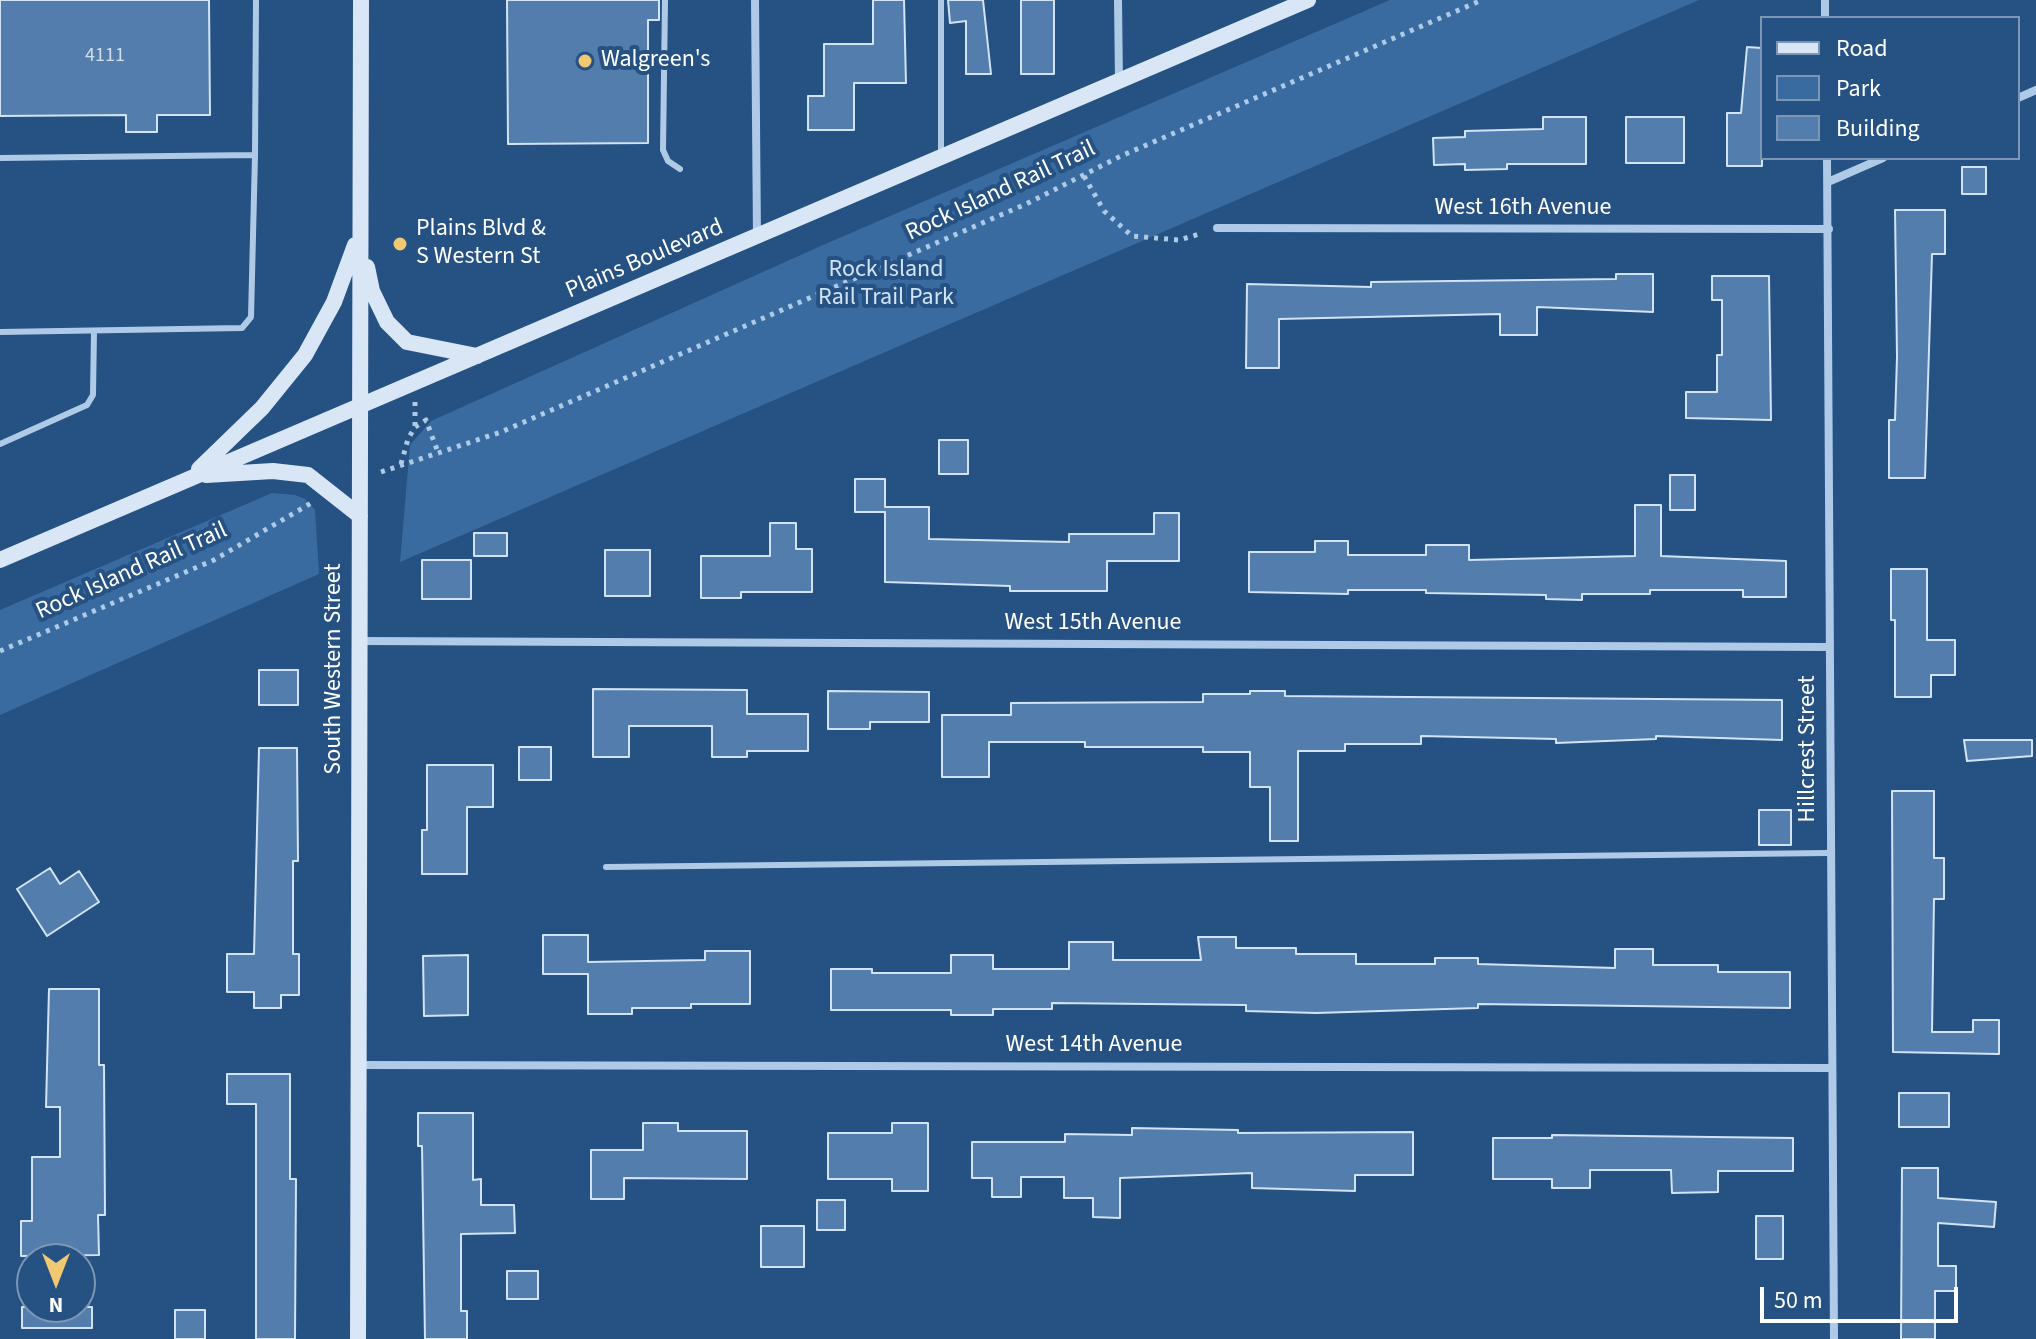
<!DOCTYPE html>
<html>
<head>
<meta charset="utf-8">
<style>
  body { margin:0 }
  #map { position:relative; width:2036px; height:1339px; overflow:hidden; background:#255183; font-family:"Source Sans 3",sans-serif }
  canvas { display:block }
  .legend { position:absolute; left:1760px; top:16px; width:260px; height:144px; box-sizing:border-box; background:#255183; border:2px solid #7c97b5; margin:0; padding:10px 14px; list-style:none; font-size:24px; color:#fff }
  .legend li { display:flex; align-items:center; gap:16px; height:40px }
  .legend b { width:40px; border:2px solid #7c97b5 }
  .north { position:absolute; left:16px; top:1243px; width:80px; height:80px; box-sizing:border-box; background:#255183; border:2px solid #7c97b5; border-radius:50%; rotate:180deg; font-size:22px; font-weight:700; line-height:32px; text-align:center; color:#fff }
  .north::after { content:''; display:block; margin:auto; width:28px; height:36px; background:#f1c973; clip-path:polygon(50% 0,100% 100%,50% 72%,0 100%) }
  .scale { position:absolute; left:1760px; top:1287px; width:198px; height:36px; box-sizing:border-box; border:4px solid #fff; border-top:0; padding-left:10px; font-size:24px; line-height:28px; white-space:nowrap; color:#fff; -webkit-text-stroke:6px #255183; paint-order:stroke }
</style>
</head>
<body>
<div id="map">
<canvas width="2036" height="1339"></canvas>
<ul class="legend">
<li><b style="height:10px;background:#d8e6f6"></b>Road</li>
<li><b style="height:22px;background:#3a6ba0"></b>Park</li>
<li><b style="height:22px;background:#527dad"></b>Building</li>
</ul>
<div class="north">N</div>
<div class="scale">50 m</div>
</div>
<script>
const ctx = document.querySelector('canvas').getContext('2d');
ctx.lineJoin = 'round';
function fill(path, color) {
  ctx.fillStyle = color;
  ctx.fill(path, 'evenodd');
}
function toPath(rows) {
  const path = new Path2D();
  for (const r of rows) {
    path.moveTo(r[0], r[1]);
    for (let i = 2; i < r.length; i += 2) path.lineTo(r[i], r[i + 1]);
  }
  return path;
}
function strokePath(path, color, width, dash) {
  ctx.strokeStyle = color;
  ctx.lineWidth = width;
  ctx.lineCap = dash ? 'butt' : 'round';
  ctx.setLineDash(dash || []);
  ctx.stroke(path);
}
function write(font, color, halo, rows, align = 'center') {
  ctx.font = font + ' "Source Sans 3",sans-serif';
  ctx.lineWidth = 8;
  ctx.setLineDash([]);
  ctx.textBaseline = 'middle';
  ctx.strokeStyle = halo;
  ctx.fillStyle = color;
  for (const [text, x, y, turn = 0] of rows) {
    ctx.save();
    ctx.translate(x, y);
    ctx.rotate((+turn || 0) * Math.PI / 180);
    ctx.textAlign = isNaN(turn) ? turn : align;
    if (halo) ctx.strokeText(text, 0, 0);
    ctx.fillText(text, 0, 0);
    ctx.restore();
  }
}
const green = toPath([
  [1390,0,1699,0,400,562,410,445,431,421,823,245],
  [272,493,295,495,305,499,315,510,319,574,0,715,0,610]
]);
const building = toPath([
  [0,0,209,0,210,115,157,115,157,132,126,132,126,115,0,116,0,0],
  [507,0,659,0,659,20,648,20,648,143,508,144,507,0],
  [873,0,904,0,906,83,854,83,854,130,808,130,808,96,824,96,824,44,873,44,873,0],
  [948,0,983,0,991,74,966,74,966,21,950,23,948,0],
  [1021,0,1054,0,1054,74,1021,74,1021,0],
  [1747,47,1762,48,1762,166,1727,166,1727,113,1741,113,1747,47],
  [1543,117,1586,117,1586,164,1507,164,1507,169,1465,170,1465,164,1434,165,1433,138,1465,137,1465,131,1543,129,1543,117],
  [1626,117,1684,117,1684,163,1626,163,1626,117],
  [1962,167,1986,167,1986,194,1962,194,1962,167],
  [1895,210,1945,210,1945,254,1932,254,1925,478,1889,478,1889,420,1895,420,1897,357,1895,210],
  [1616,274,1653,274,1653,312,1537,307,1537,335,1500,335,1500,314,1279,319,1279,368,1246,368,1247,284,1371,287,1371,282,1616,279,1616,274],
  [1712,276,1769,276,1771,420,1686,418,1686,392,1717,392,1717,355,1722,355,1722,300,1712,300,1712,276],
  [939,440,968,440,968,474,939,474,939,440],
  [1670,475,1695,475,1695,510,1670,510,1670,475],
  [855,479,885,479,885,507,929,507,929,539,1069,542,1069,534,1154,534,1154,513,1179,513,1179,561,1107,561,1107,591,1010,591,1010,586,885,582,885,512,855,512,855,479],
  [1635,505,1661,505,1661,556,1786,561,1786,597,1743,597,1743,590,1650,590,1650,594,1582,594,1582,600,1546,599,1546,595,1426,593,1426,590,1348,590,1348,594,1249,592,1249,552,1315,552,1315,541,1348,541,1348,555,1426,555,1426,545,1469,545,1469,560,1635,556,1635,505],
  [770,523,796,523,796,549,812,549,812,592,741,592,741,598,701,598,701,556,770,556,770,523],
  [474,533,507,533,507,556,474,556,474,533],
  [605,550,650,550,650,596,605,596,605,550],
  [422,560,471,560,471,599,422,599,422,560],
  [1891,569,1927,569,1927,640,1955,640,1955,675,1931,675,1931,697,1895,697,1895,620,1891,620,1891,569],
  [259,670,298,670,298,705,259,705,259,670],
  [593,689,747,690,747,714,808,714,808,751,747,751,747,757,712,757,712,726,629,726,629,757,593,757,593,689],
  [828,691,929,692,929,722,870,722,870,729,828,729,828,691],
  [1250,691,1285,691,1285,696,1782,700,1782,740,1656,736,1656,739,1556,743,1556,739,1421,736,1421,744,1345,744,1345,751,1298,751,1298,841,1270,841,1270,787,1250,787,1250,752,1203,752,1203,747,1085,747,1085,742,989,742,989,777,942,777,942,715,1011,715,1011,703,1203,702,1203,694,1250,694,1250,691],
  [1964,740,2032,740,2032,756,1967,761,1964,740],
  [519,747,551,747,551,780,519,780,519,747],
  [259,748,297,748,298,861,293,861,293,954,299,954,299,995,281,995,281,1008,254,1008,254,992,227,992,227,954,254,954,259,748],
  [427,765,493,765,493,807,467,807,467,874,422,874,422,830,427,830,427,765],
  [1892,791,1934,791,1934,858,1944,858,1944,899,1934,899,1932,1032,1973,1032,1973,1020,1999,1020,1999,1054,1893,1052,1892,791],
  [1759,810,1791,810,1791,845,1759,845,1759,810],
  [50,868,60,884,79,871,99,902,47,936,17,889,50,868],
  [543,935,588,935,588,962,705,960,705,951,750,951,750,1004,691,1004,691,1008,632,1008,632,1014,588,1014,588,974,543,974,543,935],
  [1198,937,1236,937,1236,948,1296,948,1296,954,1356,954,1356,964,1435,964,1435,958,1478,958,1478,964,1615,968,1615,949,1653,949,1653,965,1718,965,1718,972,1790,972,1790,1008,1478,1004,1478,1008,1316,1013,1246,1011,1246,1005,1052,1003,1052,1009,993,1009,993,1015,951,1015,951,1010,831,1010,831,969,872,969,872,973,951,973,951,955,993,955,993,969,1069,969,1069,942,1113,942,1113,960,1201,960,1198,937],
  [468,955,468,1015,424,1016,423,956,468,955],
  [49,989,99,989,99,1065,104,1065,105,1215,98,1215,99,1255,21,1256,21,1221,32,1221,32,1157,60,1157,60,1107,46,1107,49,989],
  [227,1074,290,1074,290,1179,296,1179,295,1339,256,1339,256,1104,227,1104,227,1074],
  [1899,1093,1949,1093,1949,1127,1899,1127,1899,1093],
  [418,1113,473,1113,473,1180,481,1179,481,1205,514,1205,515,1233,461,1234,461,1311,467,1311,467,1339,425,1339,422,1146,418,1146,418,1113],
  [643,1123,678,1123,678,1131,747,1131,747,1179,624,1178,624,1199,591,1199,591,1150,643,1150,643,1123],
  [892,1123,928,1123,928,1191,892,1191,892,1179,828,1179,828,1133,892,1133,892,1123],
  [1132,1128,1238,1130,1238,1133,1413,1132,1413,1175,1355,1175,1355,1191,1252,1188,1252,1173,1120,1178,1120,1218,1093,1217,1093,1198,1064,1198,1064,1177,1021,1177,1021,1197,992,1197,992,1178,972,1178,972,1142,1065,1142,1065,1134,1132,1135,1132,1128],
  [1552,1135,1793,1138,1793,1171,1718,1171,1718,1192,1672,1193,1671,1170,1590,1170,1590,1188,1552,1188,1552,1179,1493,1179,1493,1138,1552,1138,1552,1135],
  [1902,1168,1938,1168,1938,1198,1996,1202,1994,1227,1938,1223,1938,1266,1956,1266,1956,1291,1935,1291,1935,1339,1901,1339,1902,1168],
  [817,1200,845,1200,845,1230,817,1230,817,1200],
  [1756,1216,1783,1216,1783,1259,1756,1259,1756,1216],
  [761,1226,804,1226,804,1267,761,1267,761,1226],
  [507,1271,538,1271,538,1299,507,1299,507,1271],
  [22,1307,92,1307,92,1328,22,1328,22,1307],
  [175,1310,205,1310,205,1339,175,1339,175,1310]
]);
const path = toPath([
  [1084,176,1104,211,1132,236,1179,240,1203,233],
  [415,402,415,427],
  [401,464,408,439,415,427,426,420,439,455],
  [381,472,501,432,1026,204,1121,156,1482,0],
  [0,651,214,560,313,502]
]);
const service = toPath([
  [665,0,663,150,668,161,680,169],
  [941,0,941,155],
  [0,158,255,155,256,0],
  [0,332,242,328,251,317,255,155],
  [0,444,87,405,93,395,94,331],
  [606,867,1829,853]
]);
const minor = toPath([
  [755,0,757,238],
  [1118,0,1119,83],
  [1825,0,1825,18],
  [2018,98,2036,90],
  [1827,158,1834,1339],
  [1828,182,1883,158],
  [1217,228,1829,229],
  [359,641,1828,647],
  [358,1065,1832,1068]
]);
const secondary = toPath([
  [367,267,372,291,387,322,407,342,477,356],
  [199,469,262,408,305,355,334,302,355,245],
  [206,475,273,471,308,475,360,516],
  [0,560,1308,0],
  [358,1339,361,0]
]);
const markers = [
  [585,61,8,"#f1c973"],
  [400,244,8,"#f1c973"]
];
const numberNames = [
  ["4111",105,57]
];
const poiNames = [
  ["Walgreen's",601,61],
  ["Plains Blvd &",416,230],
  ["S Western St",416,258]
];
const streetNames = [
  ["Rock Island Rail Trail",1001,192,-25],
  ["West 16th Avenue",1523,209],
  ["Plains Boulevard",645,260,-23],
  ["Rock Island Rail Trail",132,572,-24],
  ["West 15th Avenue",1093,624],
  ["South Western Street",335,669,-90],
  ["Hillcrest Street",1809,749,-90],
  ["West 14th Avenue",1094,1046]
];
const parkNames = [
  ["Rock Island",886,271],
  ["Rail Trail Park",886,299]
];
fill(green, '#3a6ba0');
fill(building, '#527dad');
strokePath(building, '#d2e3f6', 2);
strokePath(path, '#aecae7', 5, [4, 6]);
strokePath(service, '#aecae7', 6);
strokePath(minor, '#aecae7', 8);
strokePath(secondary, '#d8e6f6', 16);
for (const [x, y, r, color] of markers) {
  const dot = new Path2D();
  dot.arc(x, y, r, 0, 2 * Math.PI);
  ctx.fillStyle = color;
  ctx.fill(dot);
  strokePath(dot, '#255183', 3);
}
write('20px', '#d4deea', null, numberNames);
write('24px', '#fff', '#255183', poiNames, 'left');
write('24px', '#fff', '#255183', streetNames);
write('24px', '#d2e3f6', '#255183', parkNames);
</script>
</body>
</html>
